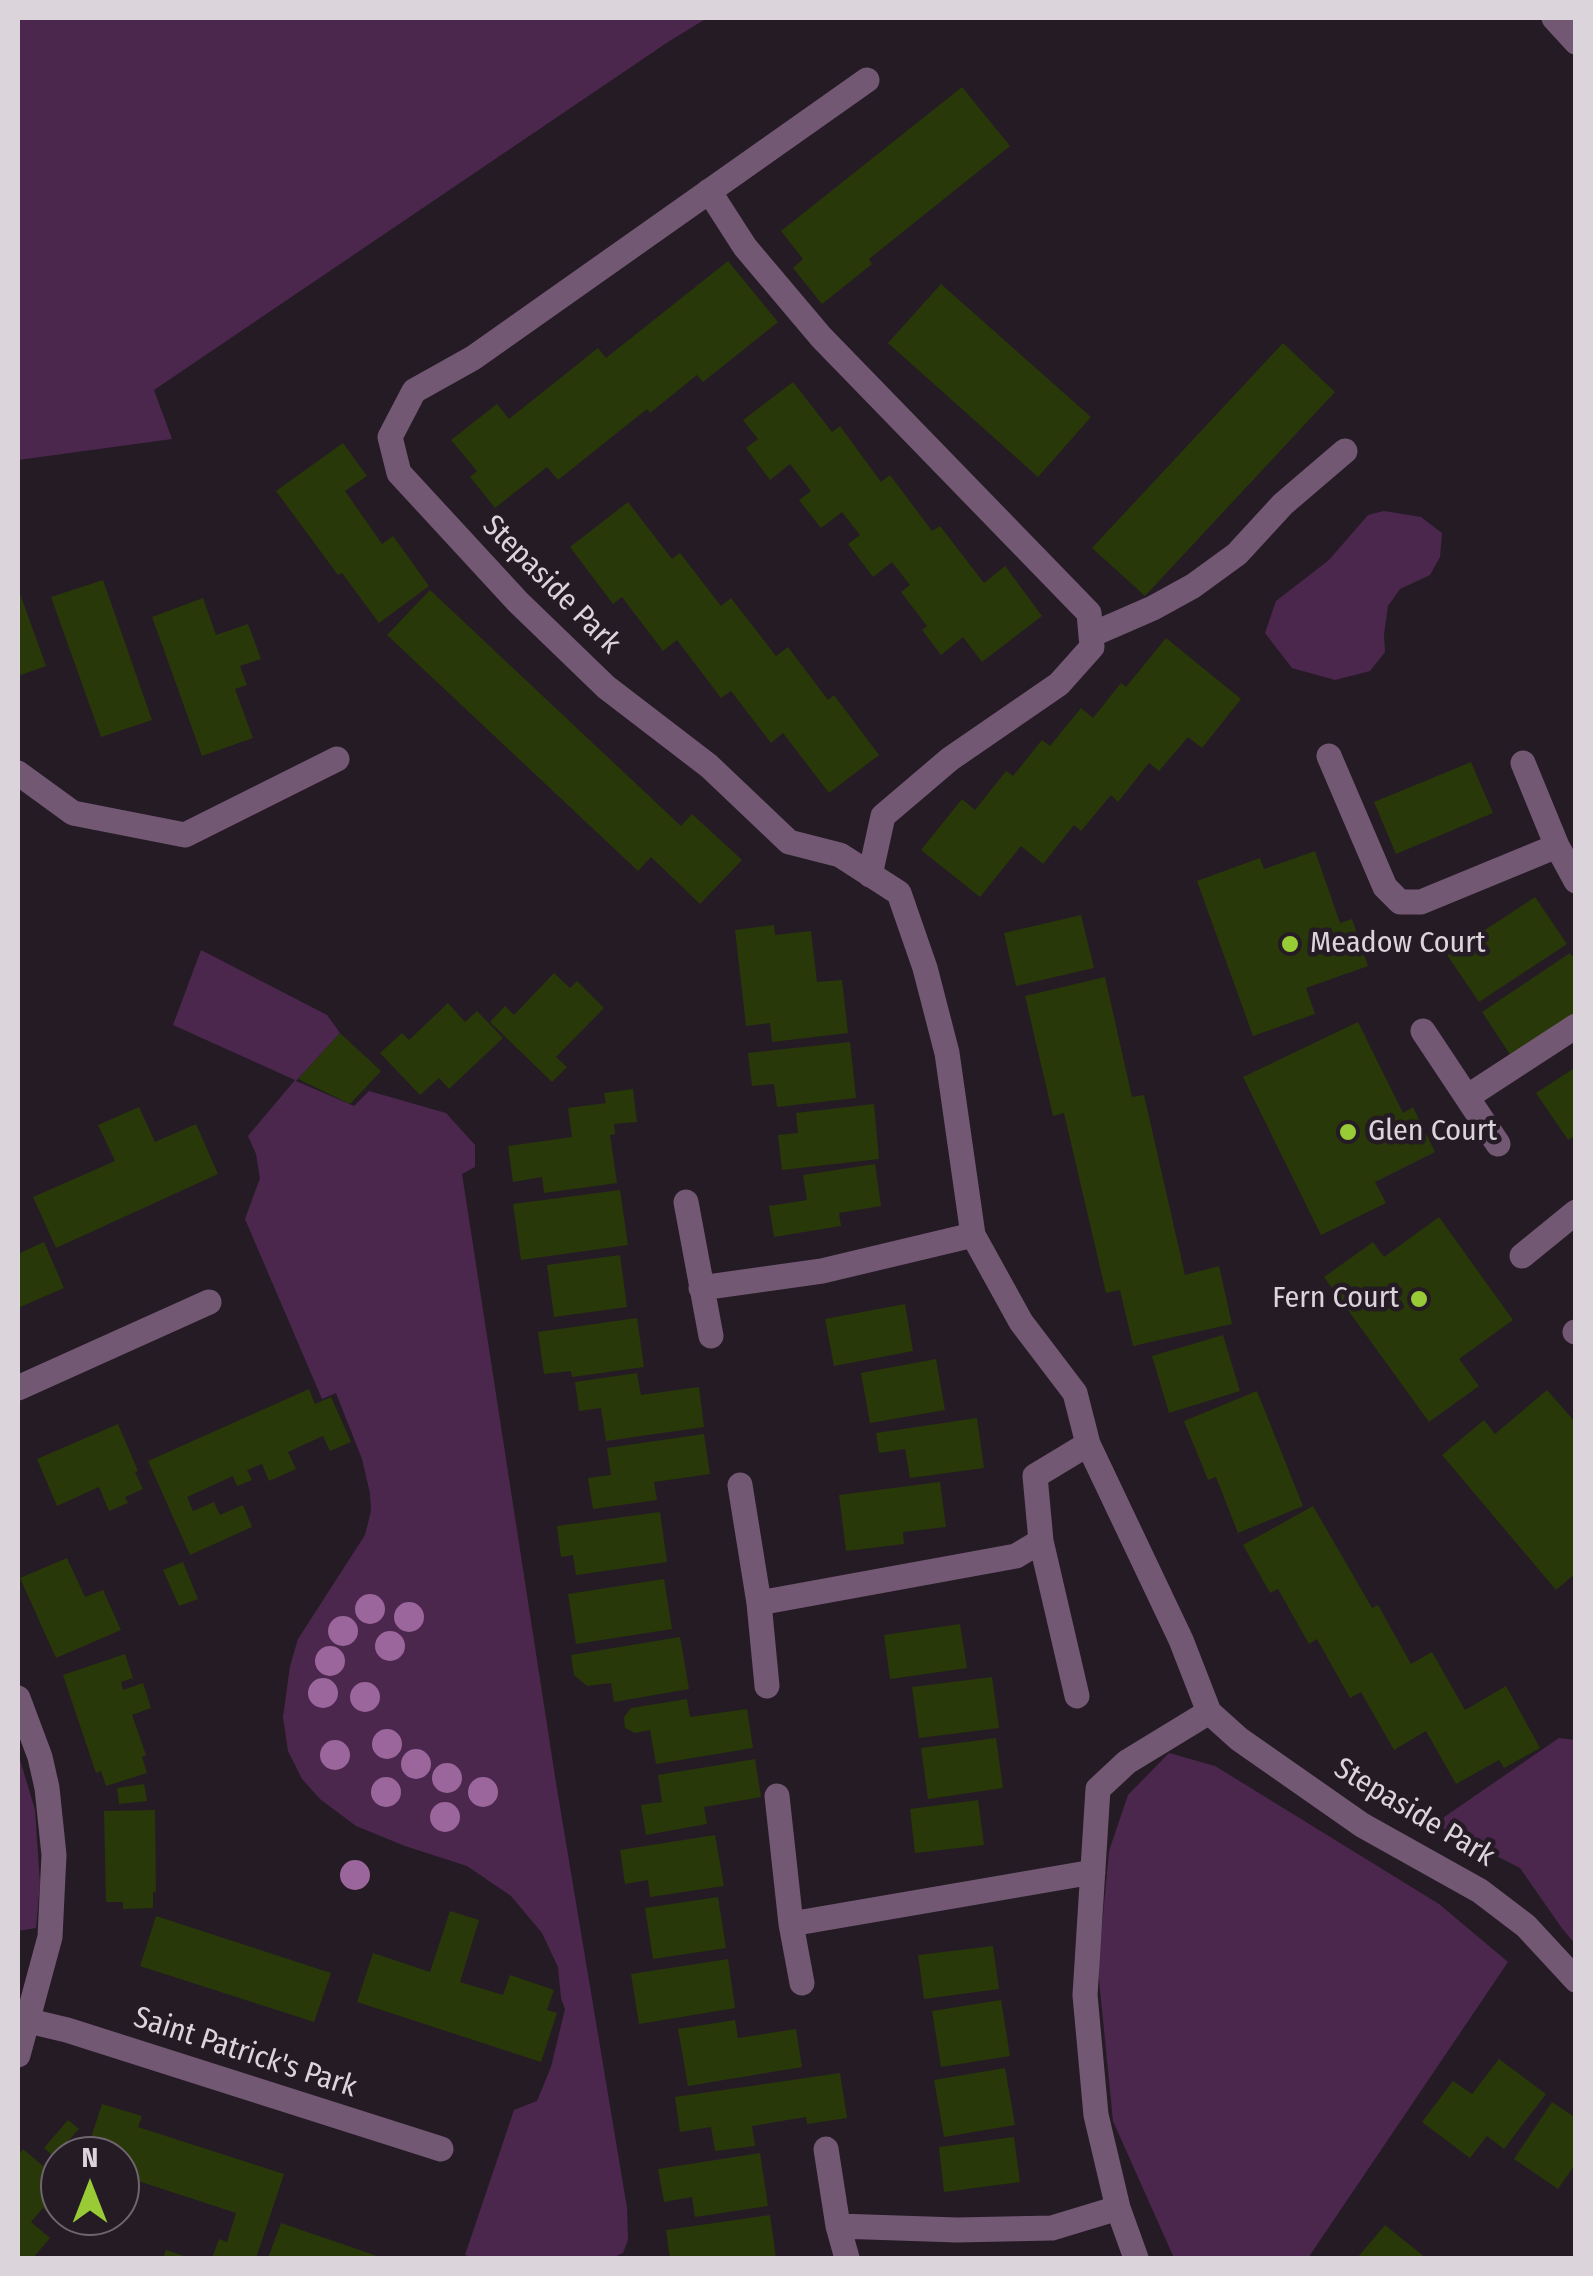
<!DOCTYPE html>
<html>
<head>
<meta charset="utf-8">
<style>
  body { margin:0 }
  #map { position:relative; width:1593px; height:2276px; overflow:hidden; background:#251b25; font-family:"Fira Sans Condensed",sans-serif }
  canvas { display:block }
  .frame { position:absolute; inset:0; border:20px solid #dbd4db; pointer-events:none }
  .north { position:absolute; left:40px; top:2136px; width:100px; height:100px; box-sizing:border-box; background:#251b25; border:2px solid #6e656e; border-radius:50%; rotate:0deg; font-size:28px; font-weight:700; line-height:40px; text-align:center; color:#dbd4db }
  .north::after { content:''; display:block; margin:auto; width:35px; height:45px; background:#98cb36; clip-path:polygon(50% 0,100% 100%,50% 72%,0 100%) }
</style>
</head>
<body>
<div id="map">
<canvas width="1593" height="2276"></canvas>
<div class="frame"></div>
<div class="north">N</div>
</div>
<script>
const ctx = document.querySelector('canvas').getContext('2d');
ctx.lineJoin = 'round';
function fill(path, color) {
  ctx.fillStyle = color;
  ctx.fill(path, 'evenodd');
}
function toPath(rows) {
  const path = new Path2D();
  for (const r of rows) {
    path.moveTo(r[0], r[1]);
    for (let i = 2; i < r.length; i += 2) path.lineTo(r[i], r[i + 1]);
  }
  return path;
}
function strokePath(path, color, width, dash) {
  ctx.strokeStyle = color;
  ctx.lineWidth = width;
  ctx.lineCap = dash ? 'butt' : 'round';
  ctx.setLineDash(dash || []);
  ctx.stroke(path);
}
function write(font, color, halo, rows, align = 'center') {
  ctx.font = font + ' "Fira Sans Condensed",sans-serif';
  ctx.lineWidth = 9;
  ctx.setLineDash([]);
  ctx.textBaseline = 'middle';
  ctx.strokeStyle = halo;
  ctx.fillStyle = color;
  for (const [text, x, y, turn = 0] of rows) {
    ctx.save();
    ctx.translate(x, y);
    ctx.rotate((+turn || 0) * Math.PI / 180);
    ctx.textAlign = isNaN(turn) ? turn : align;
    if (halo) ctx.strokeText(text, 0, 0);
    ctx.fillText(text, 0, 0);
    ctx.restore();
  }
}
const green = toPath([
  [18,18,707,18,668,42,154,390,172,439,18,460],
  [1384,511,1421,517,1442,533,1440,557,1430,575,1400,589,1388,606,1384,634,1385,652,1370,671,1335,680,1292,668,1265,633,1276,601,1329,560,1368,515],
  [201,950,327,1015,340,1033,296,1081,354,1106,369,1091,446,1113,475,1145,475,1167,462,1174,556,1783,627,2208,628,2240,623,2253,612,2258,474,2258,465,2255,514,2110,537,2101,551,2067,565,2009,561,1998,558,1967,542,1933,511,1896,467,1866,405,1846,356,1826,320,1799,302,1779,288,1751,283,1717,290,1666,298,1639,365,1535,371,1511,370,1493,362,1459,336,1393,322,1399,245,1219,260,1178,256,1154,248,1136,295,1080,173,1025],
  [1559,1738,1575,1740,1575,1944,1561,1927,1520,1868,1434,1824],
  [18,1753,35,1810,40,1884,36,1928,18,1931],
  [1169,1753,1215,1766,1439,1904,1508,1962,1308,2258,1174,2258,1113,2121,1098,1969,1109,1851,1128,1795]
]);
const building = toPath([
  [962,87,1010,146,869,259,872,264,822,304,793,268,803,259,781,231],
  [728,261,778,322,703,382,697,375,650,413,647,409,558,480,547,467,495,508,470,477,477,471,451,440,497,404,509,419,598,348,606,358],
  [941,284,1091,417,1038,477,888,343],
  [1283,343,1335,392,1145,596,1092,548],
  [793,382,832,432,840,426,881,482,890,475,932,531,940,526,984,583,1005,566,1042,616,982,662,963,637,941,655,922,630,927,626,901,592,910,585,892,562,873,577,848,544,860,535,842,512,821,528,799,500,811,491,790,464,770,480,746,448,758,439,743,420],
  [343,443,367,476,345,491,382,544,393,536,429,586,379,623,342,573,338,575,276,491],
  [628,502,672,559,680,553,721,606,731,598,776,656,788,647,828,700,834,695,879,755,829,793,783,733,771,743,731,691,721,698,677,640,663,651,622,597,613,604,570,547],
  [103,580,152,720,101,737,51,597],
  [18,588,46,666,18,676],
  [430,590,681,826,692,814,742,860,700,904,651,857,638,871,387,635],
  [203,598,216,635,248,624,261,659,240,666,247,685,235,689,253,738,202,756,152,617],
  [1166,638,1241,699,1202,748,1188,737,1159,771,1149,763,1118,802,1111,795,1081,831,1074,825,1043,864,1021,846,980,897,921,850,962,799,975,810,1006,771,1013,776,1042,740,1050,746,1081,708,1093,718,1121,683,1126,687],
  [1471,762,1493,813,1396,854,1374,802],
  [1315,851,1340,923,1352,919,1368,966,1306,988,1315,1014,1253,1036,1197,881,1260,858,1264,869],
  [1535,897,1567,944,1479,1002,1447,955],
  [1081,915,1094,968,1016,986,1004,933],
  [774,925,775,935,811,931,817,982,842,980,848,1033,772,1042,770,1023,746,1026,735,930],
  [1570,953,1576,961,1576,1017,1513,1059,1482,1012],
  [554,973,570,988,577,981,604,1008,556,1057,567,1067,552,1082,490,1022,505,1006,514,1015],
  [1105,977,1132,1097,1144,1095,1185,1275,1219,1266,1232,1324,1133,1346,1120,1290,1106,1293,1064,1113,1053,1116,1025,996],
  [448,1003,465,1022,477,1011,503,1038,449,1089,439,1078,420,1095,380,1053,402,1033,409,1040],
  [1358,1022,1403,1113,1413,1107,1435,1152,1375,1182,1386,1203,1321,1235,1243,1077],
  [340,1033,381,1071,350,1104,298,1079],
  [850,1042,856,1098,777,1107,774,1084,752,1086,748,1053],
  [1576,1067,1576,1135,1568,1140,1536,1093],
  [633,1089,637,1122,614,1124,615,1134,610,1135,617,1183,544,1193,542,1177,513,1182,508,1146,572,1137,568,1108,606,1103,604,1093],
  [874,1104,879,1159,782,1170,778,1135,798,1133,796,1113],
  [139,1107,155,1142,196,1124,218,1174,56,1248,33,1197,115,1161,98,1125],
  [875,1164,881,1206,839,1213,841,1226,774,1237,769,1206,807,1200,803,1175],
  [620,1190,628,1245,521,1260,513,1204],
  [1439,1217,1513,1320,1459,1359,1479,1386,1429,1422,1324,1277,1373,1242,1384,1257],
  [44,1242,64,1288,18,1308,18,1254],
  [620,1255,627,1307,554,1317,547,1265],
  [905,1304,913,1351,834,1366,825,1319],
  [637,1318,644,1367,572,1377,571,1371,544,1374,538,1332],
  [1223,1335,1240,1391,1169,1413,1152,1356],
  [936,1359,945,1410,870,1423,861,1373],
  [637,1373,641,1395,699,1387,704,1427,606,1441,601,1408,579,1411,575,1382],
  [309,1389,315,1404,331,1397,351,1442,330,1451,323,1436,288,1452,296,1469,269,1481,262,1464,247,1470,252,1480,237,1486,233,1476,187,1497,193,1511,214,1502,220,1515,243,1505,252,1527,190,1555,148,1461],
  [1547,1390,1576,1423,1576,1573,1556,1590,1442,1455,1484,1420,1495,1434],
  [1257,1391,1303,1506,1238,1533,1216,1477,1208,1480,1184,1421],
  [977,1418,984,1468,910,1478,905,1449,879,1453,876,1433],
  [118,1424,138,1471,135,1472,143,1489,125,1497,128,1503,109,1511,99,1487,57,1506,37,1459],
  [704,1434,710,1474,654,1482,657,1500,593,1509,588,1478,611,1475,607,1448],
  [940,1482,946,1527,903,1532,904,1544,846,1551,839,1495],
  [1313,1506,1372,1608,1378,1605,1411,1664,1432,1652,1465,1710,1506,1686,1540,1748,1504,1768,1499,1760,1456,1784,1426,1731,1394,1750,1361,1692,1350,1698,1317,1639,1309,1644,1278,1589,1270,1593,1243,1545],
  [660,1512,667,1562,576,1575,573,1555,561,1557,557,1526],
  [67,1558,85,1597,103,1590,121,1630,56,1658,20,1578],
  [183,1562,198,1599,179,1606,163,1570],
  [664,1579,672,1629,576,1644,568,1594],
  [960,1624,967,1668,890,1679,884,1635],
  [680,1637,689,1689,614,1702,611,1683,587,1686,574,1675,571,1655],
  [125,1654,133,1678,121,1682,123,1690,143,1683,151,1708,132,1715,146,1755,142,1757,147,1773,106,1786,101,1771,96,1773,63,1675],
  [992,1677,999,1728,919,1738,912,1687],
  [687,1699,690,1717,747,1709,753,1748,656,1764,650,1730,635,1733,625,1728,624,1717,631,1708],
  [996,1738,1003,1788,928,1799,921,1748],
  [755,1759,761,1797,704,1807,707,1824,646,1835,641,1805,662,1802,658,1775],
  [144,1784,147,1801,119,1804,117,1788],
  [978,1800,984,1845,915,1853,910,1809],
  [155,1810,156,1892,153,1892,153,1908,123,1909,123,1902,106,1902,104,1811],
  [715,1835,724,1886,650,1897,648,1880,625,1884,620,1850],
  [718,1897,726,1948,653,1959,645,1908],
  [450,1911,479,1920,460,1982,503,1995,510,1975,554,1990,547,2010,557,2013,541,2062,357,2002,373,1953,430,1972],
  [156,1916,331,1973,314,2022,140,1966],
  [993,1946,999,1989,924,1999,918,1955],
  [728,1959,735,2008,639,2024,631,1974],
  [1001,2000,1010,2056,941,2067,932,2011],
  [735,2020,738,2038,796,2029,802,2067,688,2086,678,2029],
  [1499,2059,1546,2094,1504,2149,1487,2136,1470,2158,1422,2122,1453,2081,1472,2094],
  [1005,2068,1015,2125,944,2137,934,2080],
  [840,2073,847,2118,807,2124,806,2117,752,2126,755,2146,715,2151,711,2127,680,2132,675,2097],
  [1552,2102,1576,2118,1576,2163,1558,2189,1514,2159],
  [102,2104,142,2116,138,2127,284,2174,256,2258,212,2258,219,2239,227,2242,236,2213,120,2175,120,2156,85,2156],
  [68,2120,79,2129,54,2157,44,2148],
  [1014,2137,1020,2182,944,2192,939,2147],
  [23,2149,43,2166,48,2161,60,2171,60,2216,72,2216,63,2226,43,2208,31,2222,50,2238,33,2258,18,2258,18,2155],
  [760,2153,768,2206,695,2217,692,2197,664,2202,658,2169],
  [770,2215,776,2258,670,2258,666,2230],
  [281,2223,383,2258,268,2258],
  [1385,2225,1426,2258,1357,2258],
  [166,2250,190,2258,163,2258]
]);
const minor = toPath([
  [1554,18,1576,42],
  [867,80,473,358,414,391,390,437,399,473,518,602,606,687,709,766,789,842,840,855,899,893,925,968,947,1053,973,1235,1021,1322,1075,1393,1088,1444,1181,1640,1209,1712,1239,1739,1362,1825,1480,1891,1526,1926,1576,1980],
  [709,191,745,247,821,337,1089,613,1092,647,1059,684,950,759,883,816,870,875],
  [1091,635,1153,608,1193,586,1237,554,1283,504,1345,451],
  [1329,756,1385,887,1400,902,1421,902,1557,846],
  [1523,763,1557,846,1576,881],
  [18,773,73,813,185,835,337,759],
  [1423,1031,1498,1144],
  [1467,1097,1576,1026],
  [686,1202,711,1336],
  [1522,1256,1576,1212],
  [701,1288,822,1271,973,1235],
  [1575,1332,1576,1332],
  [18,1388,209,1302],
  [740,1485,759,1603,767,1686],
  [1041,1541,1077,1696],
  [759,1603,1016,1556,1041,1541,1035,1476,1088,1444],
  [18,1698,40,1757,47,1788,54,1855,50,1937,18,2055],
  [777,1796,791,1924,802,1983],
  [791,1924,1093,1872],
  [29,2021,67,2030,441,2149],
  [826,2149,838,2226,847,2258],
  [838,2226,957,2230,1052,2228,1118,2208],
  [1136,2258,1118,2208,1096,2115,1085,1995,1098,1789,1127,1762,1209,1712]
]);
const trees = [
  [370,1609],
  [409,1617],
  [343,1631],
  [390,1646],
  [330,1661],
  [323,1693],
  [365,1697],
  [387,1744],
  [335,1755],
  [416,1764],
  [447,1778],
  [386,1792],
  [483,1792],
  [445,1817],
  [355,1875]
];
const markers = [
  [1290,944,10,"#98cb36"],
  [1348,1132,10,"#98cb36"],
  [1419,1299,10,"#98cb36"]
];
const streetNames = [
  ["Stepaside Park",551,585,45],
  ["Stepaside Park",1414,1813,31],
  ["Saint Patrick's Park",245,2053,18]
];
const poiNames = [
  ["Meadow Court",1310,944],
  ["Glen Court",1368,1132],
  ["Fern Court",1399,1299,"right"]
];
fill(green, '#4c274d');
fill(building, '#283808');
strokePath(minor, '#735874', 25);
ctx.fillStyle = '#9a669b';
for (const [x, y] of trees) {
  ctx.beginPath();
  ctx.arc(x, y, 15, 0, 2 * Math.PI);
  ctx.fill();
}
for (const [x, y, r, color] of markers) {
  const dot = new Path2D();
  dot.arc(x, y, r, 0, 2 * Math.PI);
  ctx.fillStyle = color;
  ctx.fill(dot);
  strokePath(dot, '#251b25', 4);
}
write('30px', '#dbd4db', '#251b25', streetNames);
write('30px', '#dbd4db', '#251b25', poiNames, 'left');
</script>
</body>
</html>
